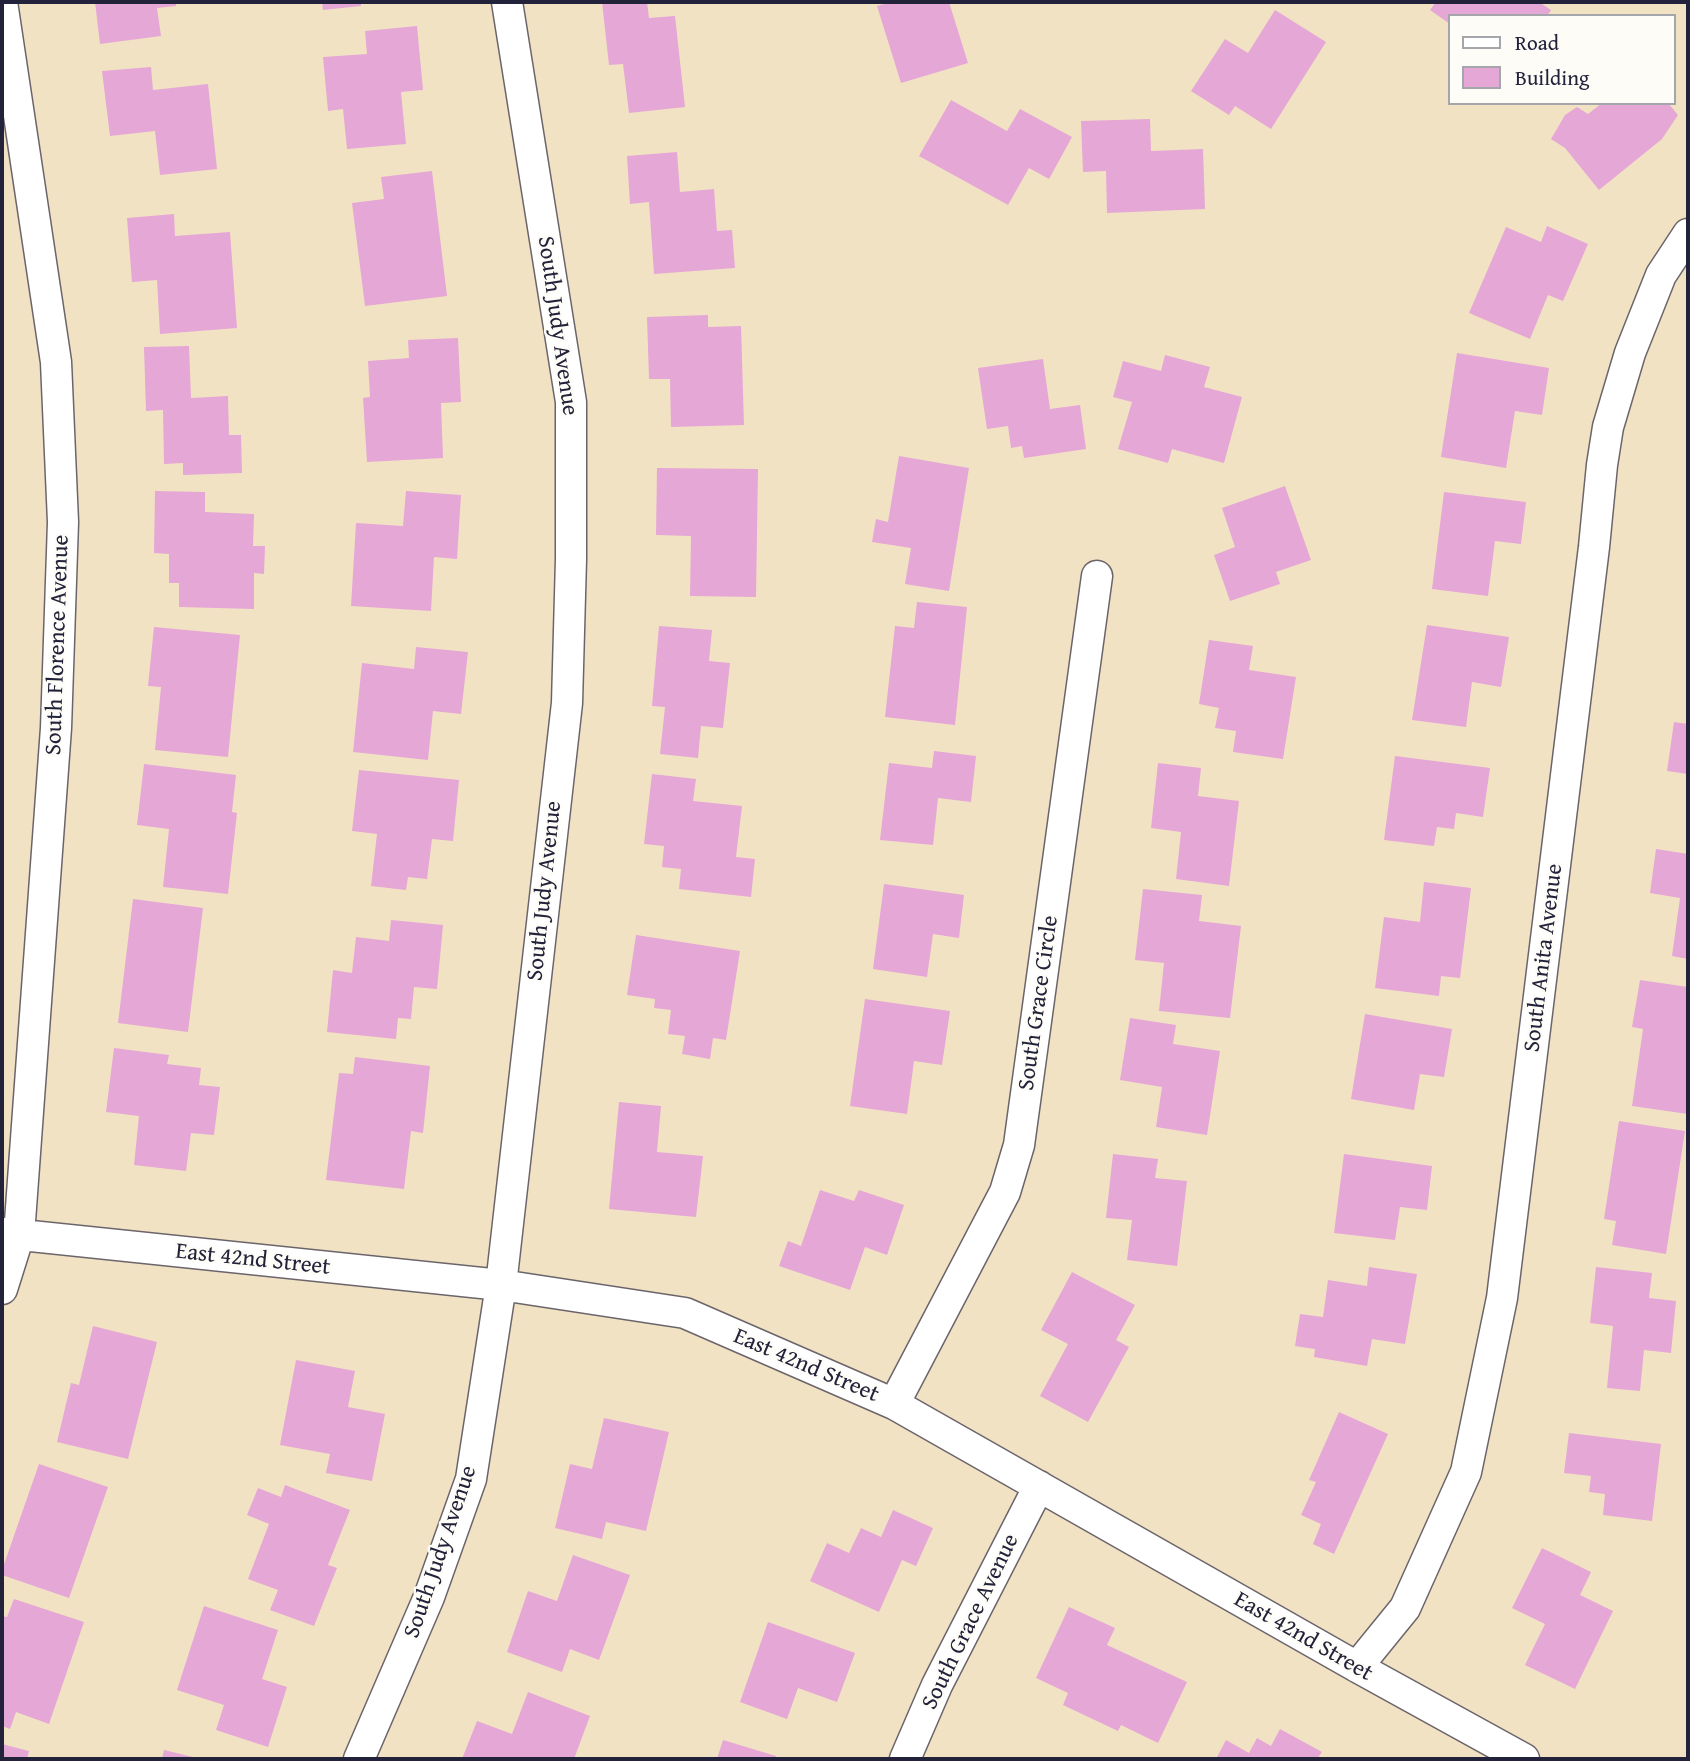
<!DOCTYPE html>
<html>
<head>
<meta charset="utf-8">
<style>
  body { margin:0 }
  #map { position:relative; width:1690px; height:1761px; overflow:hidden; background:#f2e2c4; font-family:"Gentium Book Plus",serif }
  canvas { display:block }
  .frame { position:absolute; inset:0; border:4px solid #22223b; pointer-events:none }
  .legend { position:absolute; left:1448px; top:14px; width:228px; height:91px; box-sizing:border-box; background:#fdfcf7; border:2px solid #a5a5ac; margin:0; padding:9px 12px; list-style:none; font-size:21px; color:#22223b }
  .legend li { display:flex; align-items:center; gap:14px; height:35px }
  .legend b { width:35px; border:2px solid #a5a5ac }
</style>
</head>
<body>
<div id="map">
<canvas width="1690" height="1761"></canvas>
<div class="frame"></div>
<ul class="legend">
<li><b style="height:9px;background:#fff"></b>Road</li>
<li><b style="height:19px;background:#e5a7d6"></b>Building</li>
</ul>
</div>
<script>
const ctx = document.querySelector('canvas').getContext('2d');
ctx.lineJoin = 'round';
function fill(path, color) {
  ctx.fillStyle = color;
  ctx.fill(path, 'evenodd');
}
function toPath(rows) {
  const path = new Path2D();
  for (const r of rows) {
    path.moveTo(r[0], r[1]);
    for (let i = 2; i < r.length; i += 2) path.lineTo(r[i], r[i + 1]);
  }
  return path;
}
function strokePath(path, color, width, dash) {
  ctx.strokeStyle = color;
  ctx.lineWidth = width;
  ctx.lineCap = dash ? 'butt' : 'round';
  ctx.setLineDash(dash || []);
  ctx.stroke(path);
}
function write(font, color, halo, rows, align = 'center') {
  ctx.font = font + ' "Gentium Book Plus",serif';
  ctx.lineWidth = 5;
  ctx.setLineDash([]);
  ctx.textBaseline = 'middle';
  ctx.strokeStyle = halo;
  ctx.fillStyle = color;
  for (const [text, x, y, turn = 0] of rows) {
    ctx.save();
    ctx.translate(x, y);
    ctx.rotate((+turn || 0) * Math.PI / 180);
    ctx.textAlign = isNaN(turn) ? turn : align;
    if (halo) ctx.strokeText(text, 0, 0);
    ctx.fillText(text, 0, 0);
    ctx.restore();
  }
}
const building = toPath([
  [95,2,176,2,176,6,157,8,161,36,100,44],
  [322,2,361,2,361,6,323,10],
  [602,2,647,2,649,18,675,16,685,107,629,113,623,64,609,65],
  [892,2,949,2,968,63,901,83,877,6],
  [1436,2,1539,2,1551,10,1547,16,1450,16,1450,24,1430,10],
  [1275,10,1326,42,1271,129,1235,106,1229,115,1191,91,1225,39,1248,53],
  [417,26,423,90,401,92,406,144,347,149,343,109,328,111,323,57,367,54,365,31],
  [151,67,153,90,208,84,217,169,160,175,155,131,110,136,102,71],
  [951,100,1007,131,1020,109,1072,137,1049,179,1029,168,1008,205,919,156],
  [1602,103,1668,103,1678,115,1662,139,1599,190,1565,148,1551,139,1565,115,1577,107,1588,114],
  [1150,119,1151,151,1203,149,1205,209,1107,213,1106,171,1083,172,1081,121],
  [677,152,680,192,714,189,717,231,732,230,735,268,654,274,649,202,630,204,627,156],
  [432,171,447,296,365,306,352,203,384,199,381,177],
  [174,214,175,236,230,232,237,328,160,334,157,280,132,282,127,218],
  [1547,226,1588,244,1563,301,1548,295,1530,339,1469,313,1506,227,1541,242],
  [708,315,708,327,741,326,744,425,671,427,670,379,649,379,647,317],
  [458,338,461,402,441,403,443,458,367,462,363,398,370,397,368,361,409,358,408,340],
  [189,346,191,398,228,396,229,435,241,435,242,473,183,475,183,463,164,464,163,410,146,411,144,347],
  [1457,353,1549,368,1542,415,1515,411,1506,468,1441,457],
  [1165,355,1210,367,1204,387,1242,397,1224,463,1172,449,1168,463,1118,449,1132,402,1113,397,1123,361,1161,371],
  [1043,359,1050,409,1080,405,1086,449,1024,458,1022,446,1011,448,1008,426,987,429,978,368],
  [899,456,969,468,949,591,905,584,911,548,872,542,876,519,888,522],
  [657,468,758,469,756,597,690,596,691,536,656,535],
  [1285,486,1311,560,1276,572,1280,584,1230,601,1214,555,1235,547,1222,508],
  [155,491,205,492,205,512,254,514,253,546,265,546,264,574,254,573,254,609,179,607,179,583,169,583,169,554,154,553],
  [406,491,461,495,457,559,434,557,431,611,351,606,356,523,403,526],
  [1444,492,1526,502,1521,544,1495,541,1488,596,1432,589],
  [917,602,967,607,955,725,885,717,895,626,914,628],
  [1427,625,1509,637,1501,687,1472,682,1466,727,1412,720],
  [659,626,712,630,709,661,730,663,723,728,701,726,698,758,660,754,665,707,652,706],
  [154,627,240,635,228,757,155,750,161,687,148,686],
  [1209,640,1253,646,1249,670,1296,677,1283,759,1233,752,1236,731,1215,728,1219,708,1199,704],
  [416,647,468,652,461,714,433,711,428,760,353,752,362,663,414,669],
  [1674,722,1688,724,1688,774,1667,771],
  [934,751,976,756,971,802,938,798,933,845,880,840,889,763,932,768],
  [1395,756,1490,768,1483,817,1456,813,1454,829,1437,827,1434,846,1384,840],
  [1158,763,1201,768,1198,796,1239,801,1229,886,1176,879,1181,832,1151,828],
  [144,764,236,775,232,812,237,813,228,894,163,887,169,829,137,825],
  [359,770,459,780,453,841,432,839,427,879,408,877,406,890,371,886,377,834,352,831],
  [652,774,696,779,693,801,742,806,736,857,755,859,751,897,679,889,681,869,662,867,664,846,644,844],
  [1656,849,1688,854,1688,959,1672,956,1680,898,1650,893],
  [1424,882,1471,888,1460,978,1441,976,1439,996,1375,988,1384,917,1420,922],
  [884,884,964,895,959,938,933,934,927,977,873,969],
  [1143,889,1202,895,1199,921,1241,926,1230,1018,1159,1011,1164,963,1135,960],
  [133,899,203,908,188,1032,118,1023],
  [391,920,443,925,437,989,414,987,411,1019,398,1018,396,1039,327,1032,333,970,352,973,356,937,389,941],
  [636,935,740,951,726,1040,713,1038,710,1059,682,1054,685,1036,668,1034,671,1010,654,1008,655,999,627,995],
  [1640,980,1688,987,1688,1114,1632,1106,1643,1029,1632,1027],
  [865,999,950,1011,942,1065,914,1061,907,1114,850,1106],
  [1365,1014,1452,1029,1444,1077,1420,1074,1414,1110,1351,1099],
  [1130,1018,1176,1025,1173,1044,1220,1051,1207,1135,1156,1127,1162,1087,1120,1080],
  [114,1048,169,1055,167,1064,201,1068,199,1085,220,1087,214,1135,191,1133,186,1171,134,1165,139,1116,106,1112],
  [355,1057,430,1066,423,1133,411,1131,404,1189,326,1180,339,1073,353,1074],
  [619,1102,661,1106,657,1152,703,1156,696,1217,609,1209],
  [1619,1121,1685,1131,1666,1254,1612,1245,1616,1221,1604,1219],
  [1113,1154,1158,1159,1155,1178,1187,1181,1177,1266,1127,1260,1132,1220,1106,1218],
  [1344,1154,1432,1166,1427,1210,1400,1207,1395,1240,1334,1233],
  [820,1190,854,1201,859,1190,904,1205,887,1255,865,1247,850,1290,779,1266,788,1241,801,1246],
  [1369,1267,1417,1274,1405,1344,1372,1339,1367,1366,1314,1357,1315,1349,1295,1346,1300,1314,1323,1317,1328,1280,1367,1286],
  [1596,1267,1652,1273,1649,1298,1676,1301,1671,1353,1644,1350,1640,1391,1607,1388,1613,1326,1590,1323],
  [1072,1272,1135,1305,1116,1340,1129,1347,1088,1422,1040,1396,1068,1344,1041,1330],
  [93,1326,157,1342,128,1459,57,1442,71,1383,79,1385],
  [296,1360,355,1371,348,1407,385,1414,372,1481,326,1473,330,1454,280,1445],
  [1339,1412,1388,1434,1334,1554,1313,1544,1321,1524,1301,1515,1316,1482,1309,1480],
  [604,1418,669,1432,646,1531,606,1522,602,1539,555,1528,570,1464,592,1469],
  [1569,1433,1661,1444,1652,1521,1603,1515,1605,1494,1589,1492,1591,1476,1564,1473],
  [39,1464,108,1487,69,1598,2,1575,2,1570],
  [285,1485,350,1510,328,1565,337,1568,314,1626,270,1610,278,1590,248,1579,269,1524,247,1515,258,1488,281,1497],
  [893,1510,933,1528,916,1566,902,1560,879,1612,810,1581,827,1543,849,1553,861,1528,881,1537],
  [1542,1548,1591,1572,1580,1595,1613,1611,1575,1689,1525,1665,1545,1624,1512,1608],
  [573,1555,630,1575,599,1660,570,1649,562,1672,507,1652,528,1591,557,1601],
  [14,1599,84,1622,49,1724,16,1712,10,1729,2,1726,2,1616,7,1617],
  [204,1606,278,1630,262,1679,287,1687,268,1747,216,1730,224,1705,177,1690],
  [1069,1607,1115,1628,1107,1645,1187,1682,1158,1743,1121,1725,1118,1731,1063,1705,1068,1693,1036,1678],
  [768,1622,855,1653,837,1702,798,1688,787,1719,740,1702],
  [528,1692,590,1716,574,1759,462,1759,477,1721,512,1734],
  [1280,1729,1322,1752,1317,1759,1216,1759,1226,1740,1249,1753,1257,1738,1271,1746],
  [723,1740,776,1756,775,1759,717,1759],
  [2,1744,29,1751,27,1759,2,1759],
  [164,1750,197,1758,197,1759,162,1759]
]);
const street = toPath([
  [2,1233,501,1285,685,1313,894,1404,1357,1667,1524,1759],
  [2,1289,19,1235,56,728,63,522,56,362,2,2],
  [894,1404,1005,1192,1019,1145,1097,576],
  [1357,1667,1405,1608,1466,1472,1502,1298,1594,547,1602,465,1608,427,1630,353,1661,275,1688,234],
  [359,1759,429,1597,471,1479,501,1285,567,703,571,559,571,402,507,2],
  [905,1759,937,1685,1039,1486]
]);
const streetNames = [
  ["South Judy Avenue",557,326,82],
  ["South Florence Avenue",58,645,-88],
  ["South Judy Avenue",545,891,-84],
  ["South Anita Avenue",1544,958,-83],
  ["South Grace Circle",1039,1003,-82],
  ["East 42nd Street",253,1260,6],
  ["East 42nd Street",806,1366,23],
  ["South Judy Avenue",441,1552,-71],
  ["South Grace Avenue",971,1622,-64],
  ["East 42nd Street",1303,1637,30]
];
fill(building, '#e5a7d6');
strokePath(street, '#6b656b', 33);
strokePath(street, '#fff', 30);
write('23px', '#22223b', '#fdfcf7', streetNames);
</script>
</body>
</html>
